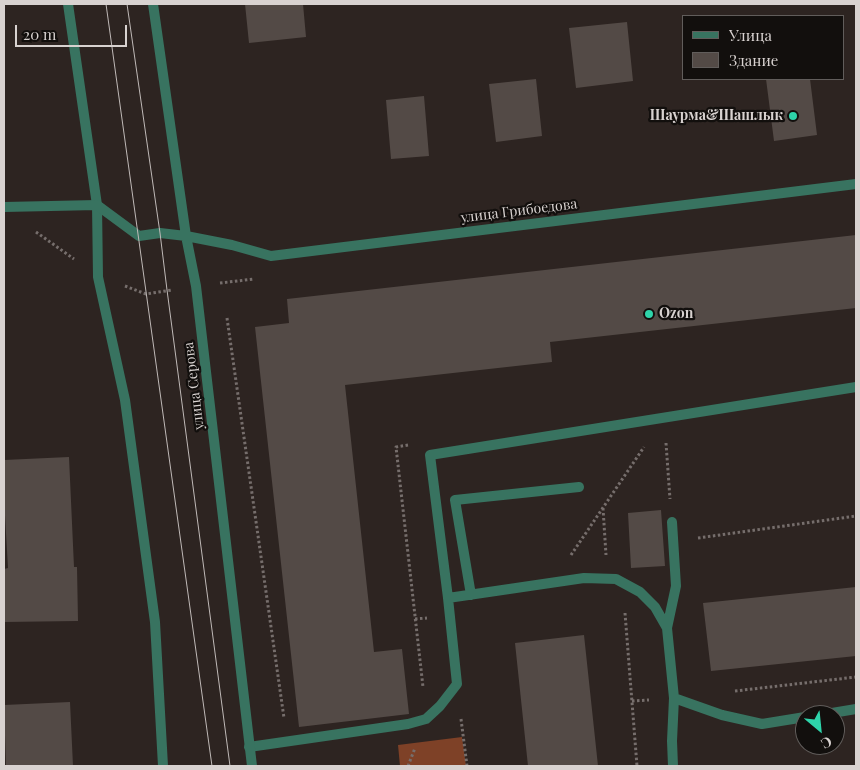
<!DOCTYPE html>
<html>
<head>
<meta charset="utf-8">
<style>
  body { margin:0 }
  #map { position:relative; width:860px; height:770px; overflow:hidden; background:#2d2421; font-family:"Playfair Display",serif }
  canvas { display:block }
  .frame { position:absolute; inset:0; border:5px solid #d8d2d0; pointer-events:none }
  .legend { position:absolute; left:682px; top:15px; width:162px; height:65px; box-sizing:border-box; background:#120f0d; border:1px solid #615d5b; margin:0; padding:6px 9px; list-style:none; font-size:15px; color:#d8d2d0 }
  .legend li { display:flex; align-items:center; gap:10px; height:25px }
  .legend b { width:25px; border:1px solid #615d5b }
  .north { position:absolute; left:795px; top:705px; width:50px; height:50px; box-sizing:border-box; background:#120f0d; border:1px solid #615d5b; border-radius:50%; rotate:152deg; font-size:14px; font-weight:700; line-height:20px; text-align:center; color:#d8d2d0 }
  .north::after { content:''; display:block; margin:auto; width:18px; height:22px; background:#2ed4aa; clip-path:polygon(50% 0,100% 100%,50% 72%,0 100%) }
  .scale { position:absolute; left:15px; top:25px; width:112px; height:22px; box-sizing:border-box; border:2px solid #d8d2d0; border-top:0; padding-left:6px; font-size:15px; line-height:18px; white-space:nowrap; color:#d8d2d0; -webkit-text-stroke:4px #120f0d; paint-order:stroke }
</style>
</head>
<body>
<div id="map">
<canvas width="860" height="770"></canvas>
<div class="frame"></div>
<ul class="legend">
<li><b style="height:6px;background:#387360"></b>Улица</li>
<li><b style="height:14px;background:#534a46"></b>Здание</li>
</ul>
<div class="north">С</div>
<div class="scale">20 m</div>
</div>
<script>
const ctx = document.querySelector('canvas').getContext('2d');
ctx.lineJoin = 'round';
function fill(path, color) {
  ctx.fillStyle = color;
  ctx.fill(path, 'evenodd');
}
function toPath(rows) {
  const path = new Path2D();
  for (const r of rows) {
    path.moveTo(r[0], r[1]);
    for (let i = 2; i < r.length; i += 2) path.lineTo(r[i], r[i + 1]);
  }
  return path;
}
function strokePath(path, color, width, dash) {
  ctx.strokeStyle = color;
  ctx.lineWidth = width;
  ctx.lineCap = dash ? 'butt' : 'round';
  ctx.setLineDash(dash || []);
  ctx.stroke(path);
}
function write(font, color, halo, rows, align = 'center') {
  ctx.font = font + ' "Playfair Display",serif';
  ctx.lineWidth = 4.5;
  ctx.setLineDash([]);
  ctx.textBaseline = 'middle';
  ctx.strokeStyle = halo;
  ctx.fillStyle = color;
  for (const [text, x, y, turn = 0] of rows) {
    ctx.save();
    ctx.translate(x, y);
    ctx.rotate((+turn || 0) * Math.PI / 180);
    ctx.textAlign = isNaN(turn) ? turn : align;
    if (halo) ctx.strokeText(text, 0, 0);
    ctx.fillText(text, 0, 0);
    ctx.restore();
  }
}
const forest = toPath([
  [462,737,466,766,400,766,398,745]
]);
const building = toPath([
  [245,4,303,4,306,37,249,43],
  [627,22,633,81,576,88,569,28],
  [536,79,542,136,496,142,489,84],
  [766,79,810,79,817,135,774,141],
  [424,96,429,156,391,159,386,100],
  [856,235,856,308,550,342,552,362,345,385,374,652,402,649,409,714,299,727,255,327,289,323,287,299],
  [69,457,74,567,77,567,78,621,4,622,4,569,8,568,4,498,4,460],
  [661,510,665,566,631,568,628,513],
  [856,587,856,656,711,671,703,603],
  [584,635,598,766,528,766,515,643],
  [70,702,73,766,6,766,4,705]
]);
const path = toPath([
  [36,232,74,259],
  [220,283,254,279],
  [125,286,146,294,172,290],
  [227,318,284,718],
  [666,443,670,499],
  [408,445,396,447,423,687],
  [603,508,606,555],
  [698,538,856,516],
  [571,555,644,447],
  [625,613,637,766],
  [415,619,427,618],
  [735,691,856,677],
  [632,701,649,700],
  [461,719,467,766],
  [408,766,415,748]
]);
const service = toPath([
  [68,4,97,205,98,277,125,400,155,622,163,766],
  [471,595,455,500,579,487],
  [448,598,584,578,616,579,640,592,655,607,667,628,674,698,722,715,762,724,805,717],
  [667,628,676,586,672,522],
  [820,715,856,709],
  [249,747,408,724,426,719,440,706,457,684,448,598,430,455,856,387],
  [673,766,672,741,674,698]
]);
const minor = toPath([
  [153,4,186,236,196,286,252,766],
  [4,207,97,205,139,236,160,233,186,236,232,245,271,256,856,184]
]);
const tram = toPath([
  [106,4,212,766],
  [127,4,160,233,167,290,230,766]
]);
const markers = [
  [793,116,5,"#2ed4aa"],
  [649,314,5,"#2ed4aa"]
];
const poiNames = [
  ["Шаурма&Шашлык",783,116],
  ["Ozon",659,314,"left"]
];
const streetNames = [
  ["улица Грибоедова",519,211,-7],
  ["улица Серова",194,386,-97]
];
fill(forest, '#7e4127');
fill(building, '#534a46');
strokePath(path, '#766e6c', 3, [2.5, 2.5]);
strokePath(service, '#387360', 10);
strokePath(minor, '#387360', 10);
strokePath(tram, '#c0bab8', 1);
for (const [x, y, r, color] of markers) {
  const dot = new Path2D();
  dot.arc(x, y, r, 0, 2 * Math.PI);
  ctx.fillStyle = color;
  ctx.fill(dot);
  strokePath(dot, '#120f0d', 2);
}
write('bold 14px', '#d8d2d0', '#120f0d', poiNames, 'right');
write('14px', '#d8d2d0', '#120f0d', streetNames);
</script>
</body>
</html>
